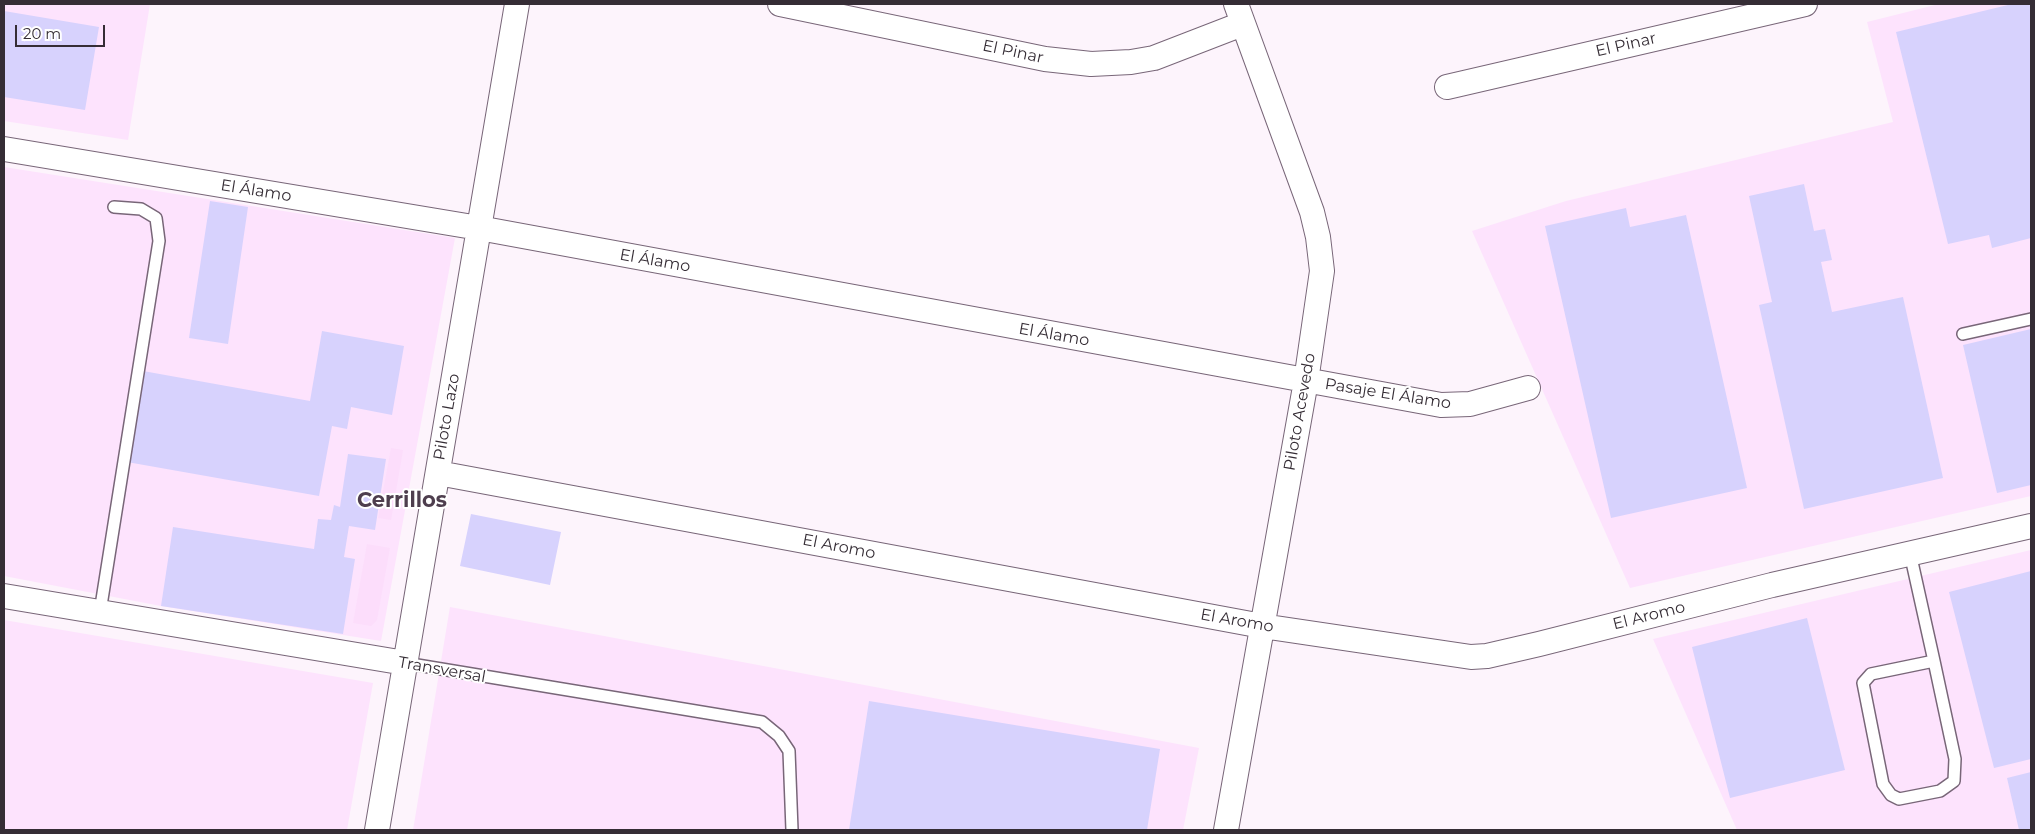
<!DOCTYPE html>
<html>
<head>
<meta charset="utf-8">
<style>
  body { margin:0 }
  #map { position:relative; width:2035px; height:834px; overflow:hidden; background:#fdf4fc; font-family:Montserrat,sans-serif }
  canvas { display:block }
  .frame { position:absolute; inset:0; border:5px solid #352d35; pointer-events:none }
  .scale { position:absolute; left:15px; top:25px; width:90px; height:22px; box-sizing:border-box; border:2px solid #352d35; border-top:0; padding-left:6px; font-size:15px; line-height:18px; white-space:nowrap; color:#352d35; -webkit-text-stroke:4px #fff; paint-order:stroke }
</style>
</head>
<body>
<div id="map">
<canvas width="2035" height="834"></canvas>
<div class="frame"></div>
<div class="scale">20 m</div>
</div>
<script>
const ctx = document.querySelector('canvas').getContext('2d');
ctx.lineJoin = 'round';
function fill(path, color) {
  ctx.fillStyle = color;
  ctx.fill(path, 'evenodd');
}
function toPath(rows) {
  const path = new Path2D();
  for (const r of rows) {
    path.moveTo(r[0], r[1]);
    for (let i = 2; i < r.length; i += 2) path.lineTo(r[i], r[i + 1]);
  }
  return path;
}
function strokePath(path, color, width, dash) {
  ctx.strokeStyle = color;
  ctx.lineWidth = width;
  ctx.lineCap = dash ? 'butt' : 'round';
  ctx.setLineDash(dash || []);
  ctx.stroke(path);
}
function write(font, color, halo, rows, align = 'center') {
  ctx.font = font + ' Montserrat,sans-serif';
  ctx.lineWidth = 4;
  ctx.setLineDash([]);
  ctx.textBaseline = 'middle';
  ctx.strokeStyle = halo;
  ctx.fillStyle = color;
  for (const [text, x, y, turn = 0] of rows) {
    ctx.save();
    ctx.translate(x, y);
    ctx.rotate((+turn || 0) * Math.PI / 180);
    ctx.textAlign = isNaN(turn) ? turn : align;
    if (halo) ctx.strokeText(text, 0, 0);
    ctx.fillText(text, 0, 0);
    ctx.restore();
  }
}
const built = toPath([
  [4,4,150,4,128,140,4,121],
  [1939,4,2031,4,2031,496,1630,588,1472,231,1566,201,1893,122,1867,22],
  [4,167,455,238,381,641,161,606,4,576],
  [2031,550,2031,830,1737,830,1653,639],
  [450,607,1199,748,1183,830,413,830],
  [4,620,373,683,347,830,4,830]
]);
const green = toPath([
  [391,448,403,450,391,520,378,518],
  [367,544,390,548,377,620,371,626,353,623]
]);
const building = toPath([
  [2012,4,2031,4,2031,238,1992,248,1989,235,1948,244,1896,32],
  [4,11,99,27,85,110,4,97],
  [1804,184,1814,231,1825,229,1832,260,1821,262,1832,312,1903,297,1943,478,1804,509,1759,305,1772,302,1749,196],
  [210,201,248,207,228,344,189,338],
  [1626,208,1630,227,1686,215,1747,488,1611,518,1545,226],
  [2031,329,2031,485,1997,493,1963,345],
  [322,331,404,346,392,415,351,407,347,429,332,426,319,496,127,462,143,371,310,401],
  [348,454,386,459,375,530,349,526,344,557,355,559,343,634,161,606,173,527,314,549,318,519,331,520,334,505,340,507],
  [471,514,561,532,550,585,460,566],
  [2031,571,2031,759,1994,768,1949,592],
  [1807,618,1845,770,1730,798,1692,647],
  [869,701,1160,749,1147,830,849,830],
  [2031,772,2031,830,2019,830,2007,778]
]);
const service = toPath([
  [1963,334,2031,319],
  [1910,553,1934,661,1955,759,1954,781,1940,791,1899,799,1891,795,1883,784,1863,683,1871,674,1934,661],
  [100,612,159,241,156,218,141,209,114,207],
  [405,663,762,722,779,736,789,751,792,830]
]);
const minor = toPath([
  [780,4,1045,59,1091,64,1131,62,1154,58,1242,24],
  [1447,87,1805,4],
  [4,149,479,228,1441,405,1470,404,1528,388],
  [438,473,1262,626,1471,657,1487,656,1539,644,1772,585,2031,526],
  [4,596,405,663],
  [377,830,517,4],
  [1226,830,1306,381,1322,271,1318,237,1312,212,1236,4]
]);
const streetNames = [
  ["El Pinar",1626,45,-13],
  ["El Pinar",1013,52,12],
  ["El Álamo",256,191,9],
  ["El Álamo",655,261,10],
  ["El Álamo",1054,335,10],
  ["Pasaje El Álamo",1388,394,9],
  ["Piloto Acevedo",1300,412,-80],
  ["Piloto Lazo",447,417,-80],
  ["El Aromo",839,547,11],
  ["El Aromo",1649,616,-14],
  ["El Aromo",1237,621,10],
  ["Transversal",442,670,10]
];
const districtNames = [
  ["Cerrillos",402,501]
];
fill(built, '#fde3fd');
fill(green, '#fcddfb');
fill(building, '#d7d2fd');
strokePath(service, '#786678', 14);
strokePath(minor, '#786678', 26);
strokePath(service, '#fff', 11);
strokePath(minor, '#fff', 24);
write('16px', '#352d35', '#fff', streetNames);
write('bold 21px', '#4e3e4e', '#fff', districtNames);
</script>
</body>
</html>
